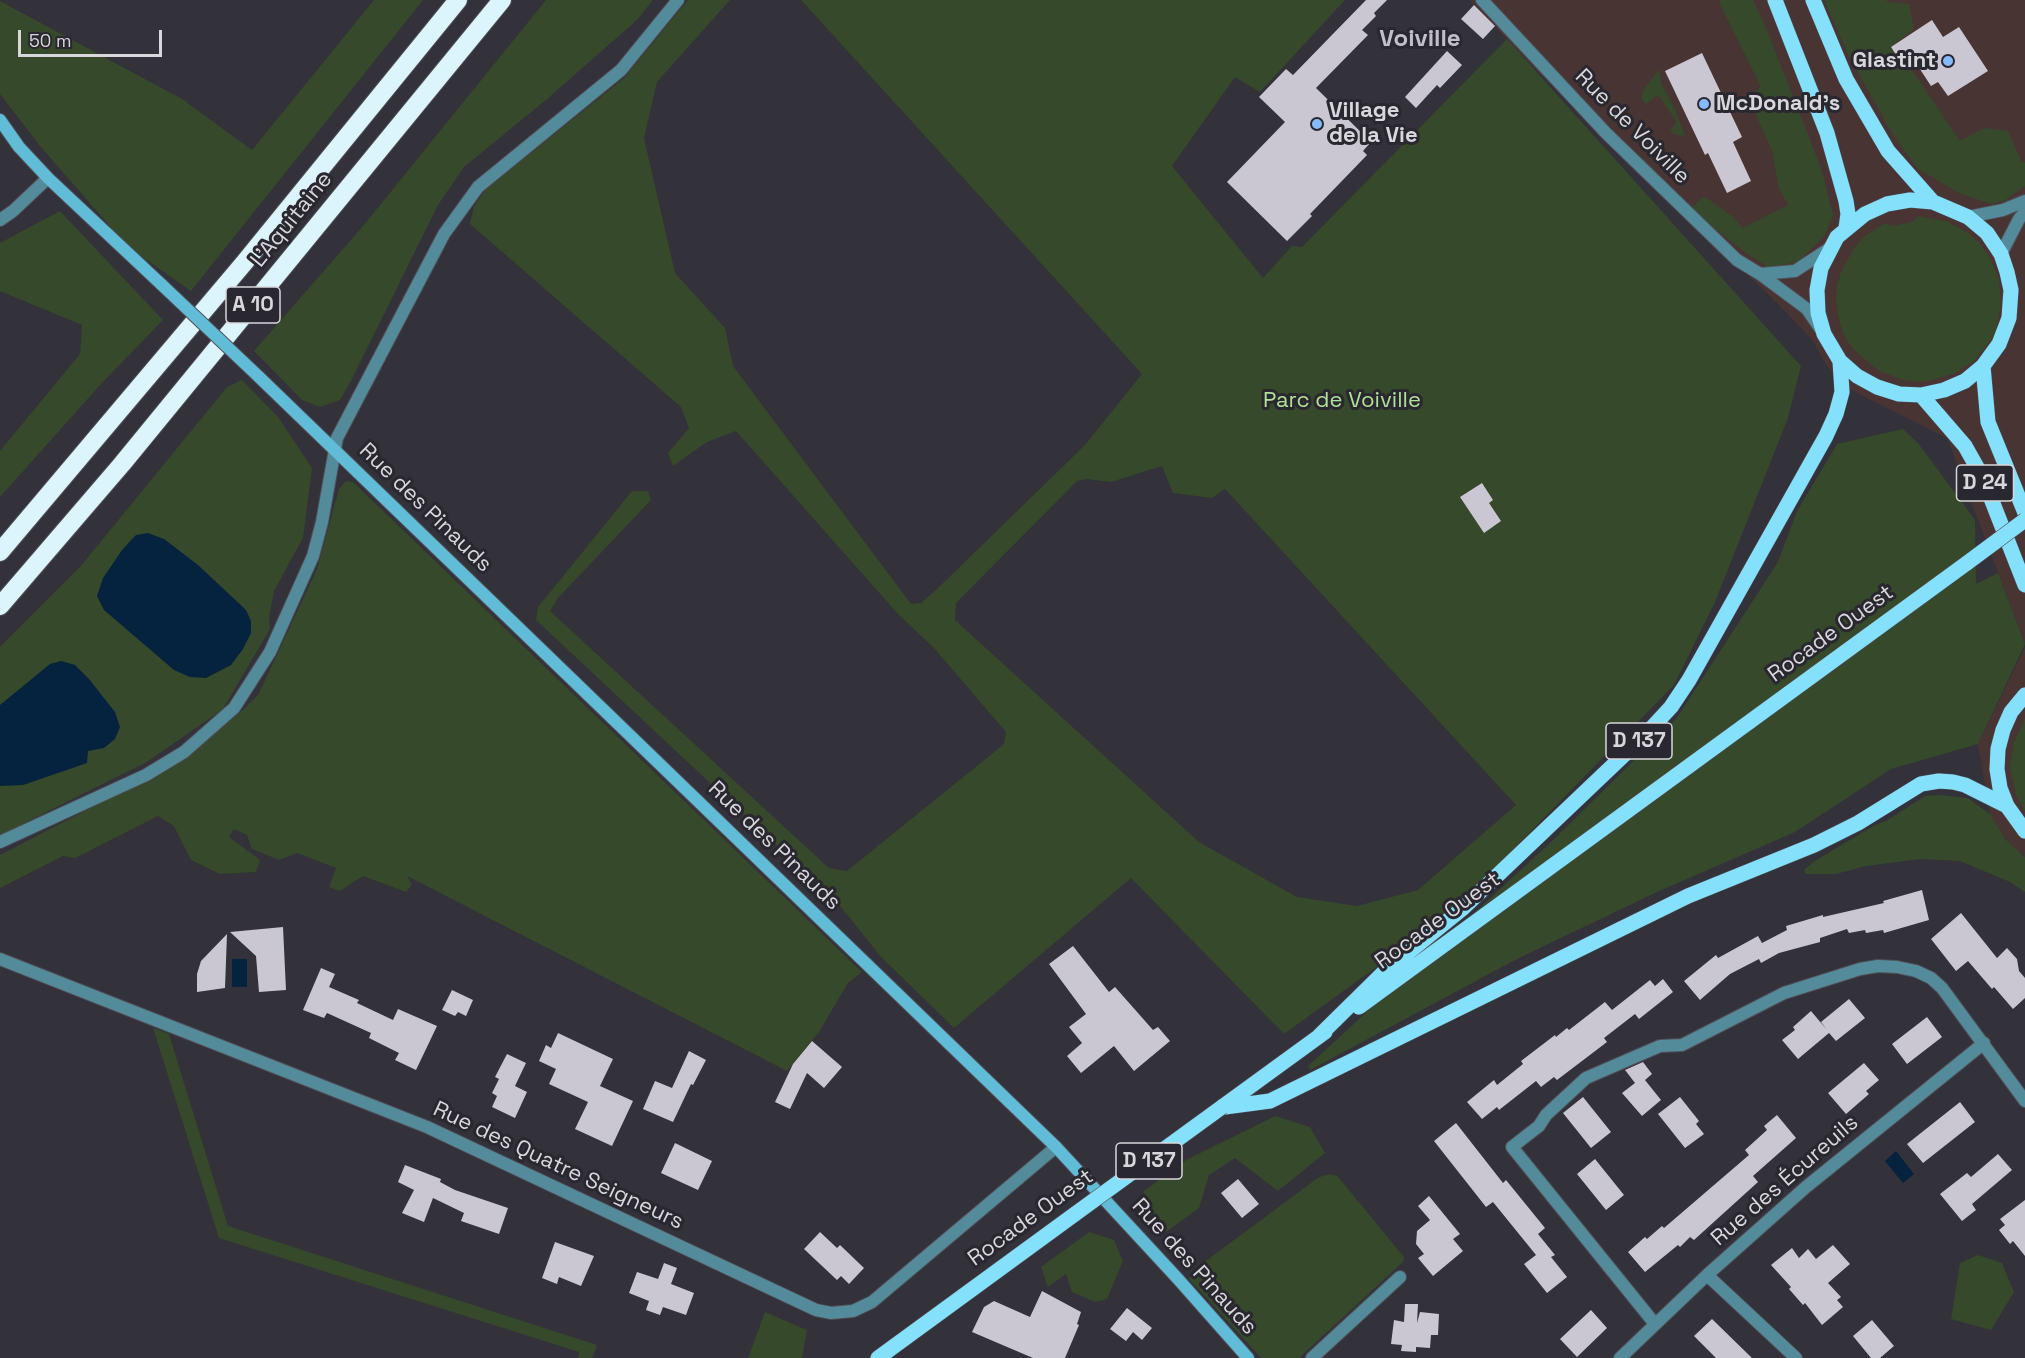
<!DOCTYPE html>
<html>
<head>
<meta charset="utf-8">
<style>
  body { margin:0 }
  #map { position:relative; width:2025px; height:1358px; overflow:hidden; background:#33313a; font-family:"Space Grotesk",sans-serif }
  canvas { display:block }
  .scale { position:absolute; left:18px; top:30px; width:144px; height:27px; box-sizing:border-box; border:3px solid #d8d7dc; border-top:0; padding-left:8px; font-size:18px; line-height:21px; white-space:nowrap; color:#d8d7dc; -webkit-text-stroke:4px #29272f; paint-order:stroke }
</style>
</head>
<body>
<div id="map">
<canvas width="2025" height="1358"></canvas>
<div class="scale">50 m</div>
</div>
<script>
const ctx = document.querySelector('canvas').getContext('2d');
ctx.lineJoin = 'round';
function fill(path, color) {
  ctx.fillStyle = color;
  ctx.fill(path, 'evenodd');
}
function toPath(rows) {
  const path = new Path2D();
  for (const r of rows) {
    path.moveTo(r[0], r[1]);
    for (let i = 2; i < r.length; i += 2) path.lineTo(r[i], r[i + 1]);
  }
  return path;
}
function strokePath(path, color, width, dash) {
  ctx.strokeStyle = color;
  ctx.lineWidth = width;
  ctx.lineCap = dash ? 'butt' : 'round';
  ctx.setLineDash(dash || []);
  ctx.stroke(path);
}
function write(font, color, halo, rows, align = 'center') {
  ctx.font = font + ' "Space Grotesk",sans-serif';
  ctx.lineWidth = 6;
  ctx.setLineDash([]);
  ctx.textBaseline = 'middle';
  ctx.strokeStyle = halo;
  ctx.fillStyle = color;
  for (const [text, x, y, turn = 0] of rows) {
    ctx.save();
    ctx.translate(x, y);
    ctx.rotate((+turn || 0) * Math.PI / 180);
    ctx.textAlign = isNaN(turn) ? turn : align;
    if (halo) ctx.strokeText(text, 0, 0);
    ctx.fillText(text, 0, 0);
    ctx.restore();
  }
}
const commercial = toPath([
  [1470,0,2025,0,2025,644,1947,438,1843,386,1825,363,1813,341,1785,311,1539,73],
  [2025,647,2025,857,2006,840,1990,814,1978,744]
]);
const green = toPath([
  [374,0,423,0,191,291,128,247,40,146,0,94,0,1,182,99,252,150],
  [546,0,653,0,637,20,546,100,464,167,438,205,351,381,340,400,320,407,302,400,254,351,363,226],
  [688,0,730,0,657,82,644,138,675,273,725,328,733,366,911,604,921,603,937,589,1085,445,1142,374,801,0,1345,0,1260,92,1235,77,1172,166,1263,278,1292,246,1302,247,1507,39,1801,366,1788,418,1715,602,1674,685,1450,914,1284,1034,1131,878,954,1028,881,957,837,902,536,620,538,607,632,491,648,491,651,500,558,598,550,611,829,868,847,871,1004,744,1006,732,934,648,898,614,736,431,707,442,673,466,668,453,689,428,681,407,470,224,474,206,485,190,624,78],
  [1162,466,1173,493,1212,498,1225,489,1516,805,1418,890,1357,906,1297,897,1199,842,955,620,956,603,1077,481,1086,479,1111,482],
  [1721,0,1753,0,1767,30,1821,168,1833,215,1825,235,1798,262,1768,267,1746,253,1690,209,1704,196,1733,217,1743,228,1788,205,1778,186,1772,150,1748,98,1761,87,1719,2],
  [1824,0,1885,0,1889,2,1909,4,1914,29,1891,47,1905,68,1909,66,1960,141,1984,128,2008,131,2021,161,2025,163,2025,186,2004,201,1991,204,1959,193,1918,169,1891,132,1848,54],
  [1659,69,1662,85,1675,109,1685,136,1674,134,1670,130,1677,122,1658,95,1646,104,1641,98,1644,89],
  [60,211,163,320,101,384,0,497,0,451,80,354,82,325,0,291,0,243],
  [1918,216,1948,222,1971,235,1981,245,1989,256,1999,279,2001,305,1996,330,1990,341,1974,361,1953,374,1928,381,1916,382,1903,380,1879,371,1859,354,1849,344,1842,330,1838,315,1836,301,1837,287,1841,272,1854,248,1864,237,1885,223,1892,226,1913,222],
  [242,380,278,417,312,468,303,538,274,591,269,617,270,629,223,709,147,762,0,835,0,647,80,567,227,387],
  [1903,429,1918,443,1975,520,1976,584,1998,573,2025,644,1978,744,1891,769,1795,832,1657,892,1517,959,1310,1070,1308,1066,1550,843,1676,719,1778,562,1797,511,1837,444],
  [346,481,353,482,862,972,848,983,819,1032,787,1071,407,876,412,885,406,892,363,876,340,891,329,887,336,868,297,853,279,860,252,849,247,835,234,829,229,837,260,860,256,872,220,874,191,860,174,826,158,816,75,858,63,856,0,888,0,855,185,759,245,708,258,695,317,569,339,489],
  [2025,718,2025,811,2016,795,2010,768,2014,742],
  [1941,795,1968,798,1990,814,2006,840,2025,857,2025,892,2010,882,1960,861,1921,859,1866,866,1836,874,1806,874,1804,870,1813,862,1875,825,1886,821,1925,796],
  [153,1028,169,1034,228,1226,597,1345,592,1358,578,1358,579,1352,219,1238],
  [1275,1116,1310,1127,1325,1153,1278,1191,1235,1158,1209,1175,1199,1208,1166,1232,1144,1208,1144,1191,1186,1160],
  [1330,1174,1337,1176,1344,1184,1404,1257,1403,1262,1299,1358,1261,1358,1189,1279,1191,1272,1319,1177],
  [1089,1232,1114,1240,1123,1261,1107,1299,1095,1302,1072,1292,1066,1274,1048,1287,1041,1267],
  [1978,1255,2002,1263,2014,1292,1991,1330,1951,1319,1960,1263],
  [765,1312,807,1330,802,1358,748,1358]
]);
const water = toPath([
  [148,533,164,539,198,565,246,610,251,621,251,633,243,649,231,665,206,678,190,677,174,670,104,610,97,596,103,578,122,550,136,535],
  [61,661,75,665,89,679,115,712,120,727,115,739,104,748,88,751,87,763,23,785,0,786,0,705,50,664],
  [232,959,247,959,247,987,232,987],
  [1896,1151,1914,1174,1903,1183,1885,1161]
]);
const building = toPath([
  [1366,0,1387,0,1374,13,1376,16,1362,30,1368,35,1316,88,1371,142,1363,151,1367,155,1310,214,1312,216,1287,241,1227,182,1285,122,1259,97,1286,69,1293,75],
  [1474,5,1495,26,1483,39,1461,19],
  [1932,20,1943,37,1959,27,1988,71,1948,96,1938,82,1931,86,1912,57,1902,64,1891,47],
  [1447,51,1462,65,1440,88,1437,85,1416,108,1405,97],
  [1702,53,1742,137,1733,142,1751,181,1727,193,1708,153,1705,155,1665,71],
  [1482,483,1493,500,1489,503,1501,521,1484,533,1460,497],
  [1922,890,1929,920,1884,933,1883,930,1866,933,1865,930,1849,933,1847,929,1820,938,1820,942,1779,953,1761,963,1759,959,1730,974,1700,1000,1684,981,1716,955,1718,958,1758,936,1762,943,1787,930,1786,926,1823,915,1823,917,1884,903,1883,901],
  [1961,913,1997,958,2007,948,2017,959,2019,971,2025,978,2025,998,2013,1009,1994,987,1992,989,1968,961,1956,971,1931,939],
  [283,927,286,990,259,992,256,956,230,932],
  [227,934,225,988,197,992,197,974,201,961],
  [1073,946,1109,992,1115,987,1153,1030,1158,1027,1170,1041,1134,1071,1114,1046,1081,1073,1067,1056,1082,1043,1069,1027,1086,1014,1049,964],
  [321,968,335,974,329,987,359,1000,357,1003,393,1020,398,1009,437,1026,416,1070,395,1060,399,1053,369,1038,371,1033,327,1013,324,1018,303,1010],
  [1663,979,1673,992,1639,1019,1635,1014,1604,1038,1607,1042,1557,1080,1554,1077,1541,1087,1536,1081,1499,1110,1497,1107,1482,1119,1467,1102,1494,1080,1497,1085,1523,1064,1521,1061,1555,1035,1556,1037,1567,1028,1569,1030,1605,1002,1612,1010,1650,980,1655,986],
  [452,990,473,1000,466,1016,458,1012,455,1016,442,1010],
  [1849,999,1865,1018,1836,1041,1829,1033,1798,1059,1782,1040,1795,1030,1793,1027,1811,1011,1827,1030,1821,1022],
  [1927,1017,1942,1037,1907,1064,1892,1044],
  [558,1033,613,1059,600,1086,633,1101,612,1146,575,1129,588,1102,549,1084,556,1069,539,1061,546,1045,551,1048],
  [812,1041,842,1067,824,1088,807,1073,790,1109,775,1102,793,1064],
  [689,1051,706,1060,693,1085,691,1084,673,1122,643,1109,655,1081,672,1088],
  [507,1054,526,1063,515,1086,527,1092,515,1118,492,1107,497,1096,492,1093,499,1079,495,1077],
  [1643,1062,1652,1074,1645,1080,1661,1100,1642,1116,1622,1093,1635,1083,1625,1070],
  [1864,1063,1879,1080,1866,1091,1869,1094,1846,1114,1828,1093],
  [1583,1097,1611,1132,1591,1148,1563,1113],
  [1680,1097,1699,1121,1696,1124,1704,1134,1685,1148,1658,1114],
  [1960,1102,1975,1122,1923,1163,1907,1144],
  [1777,1115,1796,1138,1753,1176,1758,1182,1694,1240,1690,1237,1680,1247,1678,1245,1645,1272,1628,1252,1645,1237,1647,1239,1662,1226,1664,1228,1749,1155,1745,1150,1767,1130,1764,1126],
  [1456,1123,1503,1183,1506,1180,1545,1228,1538,1234,1555,1255,1551,1257,1567,1277,1547,1293,1524,1264,1536,1255,1493,1202,1486,1207,1434,1141],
  [675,1143,712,1161,698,1190,661,1173],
  [1998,1154,2012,1170,1972,1204,1976,1210,1962,1221,1940,1194,1967,1173,1971,1177],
  [1595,1159,1624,1195,1606,1210,1577,1174],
  [405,1165,441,1179,440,1182,455,1190,508,1208,499,1234,461,1221,464,1213,433,1198,424,1222,402,1213,414,1190,398,1182],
  [1238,1179,1259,1204,1242,1218,1221,1193],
  [1429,1196,1460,1234,1453,1239,1463,1251,1433,1276,1418,1258,1424,1254,1416,1244,1417,1231,1430,1220,1418,1206],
  [2025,1200,2025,1256,2013,1241,2010,1244,1999,1230,2005,1225,2000,1219],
  [820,1232,837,1248,840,1245,864,1268,849,1284,841,1276,837,1280,804,1249],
  [555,1242,594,1256,581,1286,559,1277,557,1284,542,1278],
  [1833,1245,1850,1264,1828,1283,1841,1297,1837,1300,1843,1307,1822,1325,1805,1303,1803,1305,1789,1289,1791,1287,1771,1265,1792,1248,1799,1258,1808,1249,1816,1259],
  [664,1263,677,1268,671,1284,694,1293,686,1315,663,1307,660,1315,646,1310,649,1301,629,1293,637,1272,658,1279],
  [1042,1291,1081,1312,1077,1324,1079,1325,1065,1358,1033,1358,972,1332,984,1307,994,1301,1030,1317],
  [1405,1304,1418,1304,1417,1323,1420,1312,1439,1314,1438,1335,1431,1335,1430,1348,1416,1347,1416,1352,1401,1351,1402,1345,1391,1344,1394,1320,1404,1322],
  [1127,1308,1152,1328,1142,1340,1133,1332,1126,1341,1110,1329],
  [1591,1310,1607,1328,1577,1357,1560,1339],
  [1712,1319,1752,1358,1716,1358,1694,1336],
  [1872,1320,1894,1346,1880,1358,1871,1358,1853,1336]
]);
const street = toPath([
  [1482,0,1606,133,1737,260,1760,274,1807,309,1820,328],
  [1968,217,2003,210,2025,201],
  [0,220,13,211,48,178],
  [2001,254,2019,219,2025,212],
  [1760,274,1795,271,1830,248],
  [0,842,146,775,184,752,234,708,270,652,313,556,322,522,337,438,444,234,478,187,621,70,678,0],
  [0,959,427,1127,816,1310,831,1313,853,1311,872,1302,1056,1147],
  [1707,1275,1796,1358],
  [1655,1324,1512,1147,1539,1126,1546,1115,1586,1078,1660,1046,1682,1045,1784,993,1860,969,1878,966,1897,967,1916,971,1931,978,1942,988,2025,1101],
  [1312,1358,1400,1277],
  [1620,1358,1707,1275,1806,1187,1984,1043]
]);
const secondary = toPath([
  [0,120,19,147,48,178,162,285],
  [258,376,1056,1147,1178,1279,1248,1358]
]);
const primary = toPath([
  [1775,0,1827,133,1846,201,1848,214,1846,228],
  [1813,0,1846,79,1888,151,1933,202],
  [1983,366,1988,422,2025,513],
  [1921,395,1965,446,1983,478,2025,585],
  [2025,695,2011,712,2003,730,1998,749,1997,769,2000,788,2007,806,2025,831],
  [1359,1007,1967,563],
  [1319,1036,1383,973,1462,909,1646,734,1671,707,1689,680,1826,436,1836,414,1842,392,1840,361,1824,334,1818,313,1817,290,1821,268,1837,237,1865,214,1887,204,1910,200,1933,202,1968,217,1987,233,2001,254,2007,272,2011,290,2009,318,1999,344,1983,366,1965,381,1944,390,1921,395,1899,394,1877,387,1857,376,1840,361],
  [1222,1107,1325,1032],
  [1225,1107,1270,1101,1688,896,1814,845,1858,823,1921,784,1939,781,1953,782,1965,785,2007,806],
  [878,1358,1075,1214]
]);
const highway = toPath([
  [0,552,244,263,458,0],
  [0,606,122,464,502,0]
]);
const secondaryBridge = toPath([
  [162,285,258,376]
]);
const primaryBridge = toPath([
  [1967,563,2025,520],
  [1075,1214,1222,1107]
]);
const markers = [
  [1948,61,6,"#86bbfb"],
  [1704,104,6,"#86bbfb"],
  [1317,124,6,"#86bbfb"]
];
const shields = [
  [253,305,54],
  [1985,483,57],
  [1639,741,66],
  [1149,1161,66]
];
const shieldNames = [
  ["A 10",253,305],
  ["D 24",1985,483],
  ["D 137",1639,741],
  ["D 137",1149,1161]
];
const poiNames = [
  ["Glastint",1936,61,"right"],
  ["McDonald's",1716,104],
  ["Village",1329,111],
  ["de la Vie",1329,136]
];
const streetNames = [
  ["Rue de Voiville",1632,127,45],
  ["L'Aquitaine",292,220,-51],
  ["Rue des Pinauds",425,508,44],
  ["Rocade Ouest",1831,634,-36],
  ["Rue des Pinauds",774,846,44],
  ["Rocade Ouest",1438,921,-36],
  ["Rue des Quatre Seigneurs",558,1166,25],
  ["Rue des Écureuils",1785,1181,-41],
  ["Rocade Ouest",1031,1218,-36],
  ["Rue des Pinauds",1194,1267,48]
];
const parkNames = [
  ["Parc de Voiville",1342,401]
];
const neighbourhoodNames = [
  ["Voiville",1420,39]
];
fill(commercial, '#493434');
fill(green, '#36492a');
fill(water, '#05223e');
fill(building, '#cac7d2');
strokePath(street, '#514f57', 14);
strokePath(secondary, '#514f57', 14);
strokePath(primary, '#514f57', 16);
strokePath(highway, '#514f57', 20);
strokePath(street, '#548b9b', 12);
strokePath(secondary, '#61bcd7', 12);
strokePath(primary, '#85e0fb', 15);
strokePath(highway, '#dcf5fd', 18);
strokePath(secondaryBridge, '#514f57', 14, []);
strokePath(primaryBridge, '#514f57', 16, []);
strokePath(secondaryBridge, '#61bcd7', 12);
strokePath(primaryBridge, '#85e0fb', 15);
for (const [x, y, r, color] of markers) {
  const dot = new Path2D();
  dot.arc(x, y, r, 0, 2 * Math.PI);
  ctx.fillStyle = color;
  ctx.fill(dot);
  strokePath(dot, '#29272f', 2);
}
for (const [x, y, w] of shields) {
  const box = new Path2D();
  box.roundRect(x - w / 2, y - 18, w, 36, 4.5);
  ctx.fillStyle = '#29272f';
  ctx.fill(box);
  strokePath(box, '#d8d7dc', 1.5);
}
write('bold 21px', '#d8d7dc', null, shieldNames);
write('bold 22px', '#d8d7dc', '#29272f', poiNames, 'left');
write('22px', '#d8d7dc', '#29272f', streetNames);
write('22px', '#b1e197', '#29272f', parkNames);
write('bold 24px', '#c2bfca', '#29272f', neighbourhoodNames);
</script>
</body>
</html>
